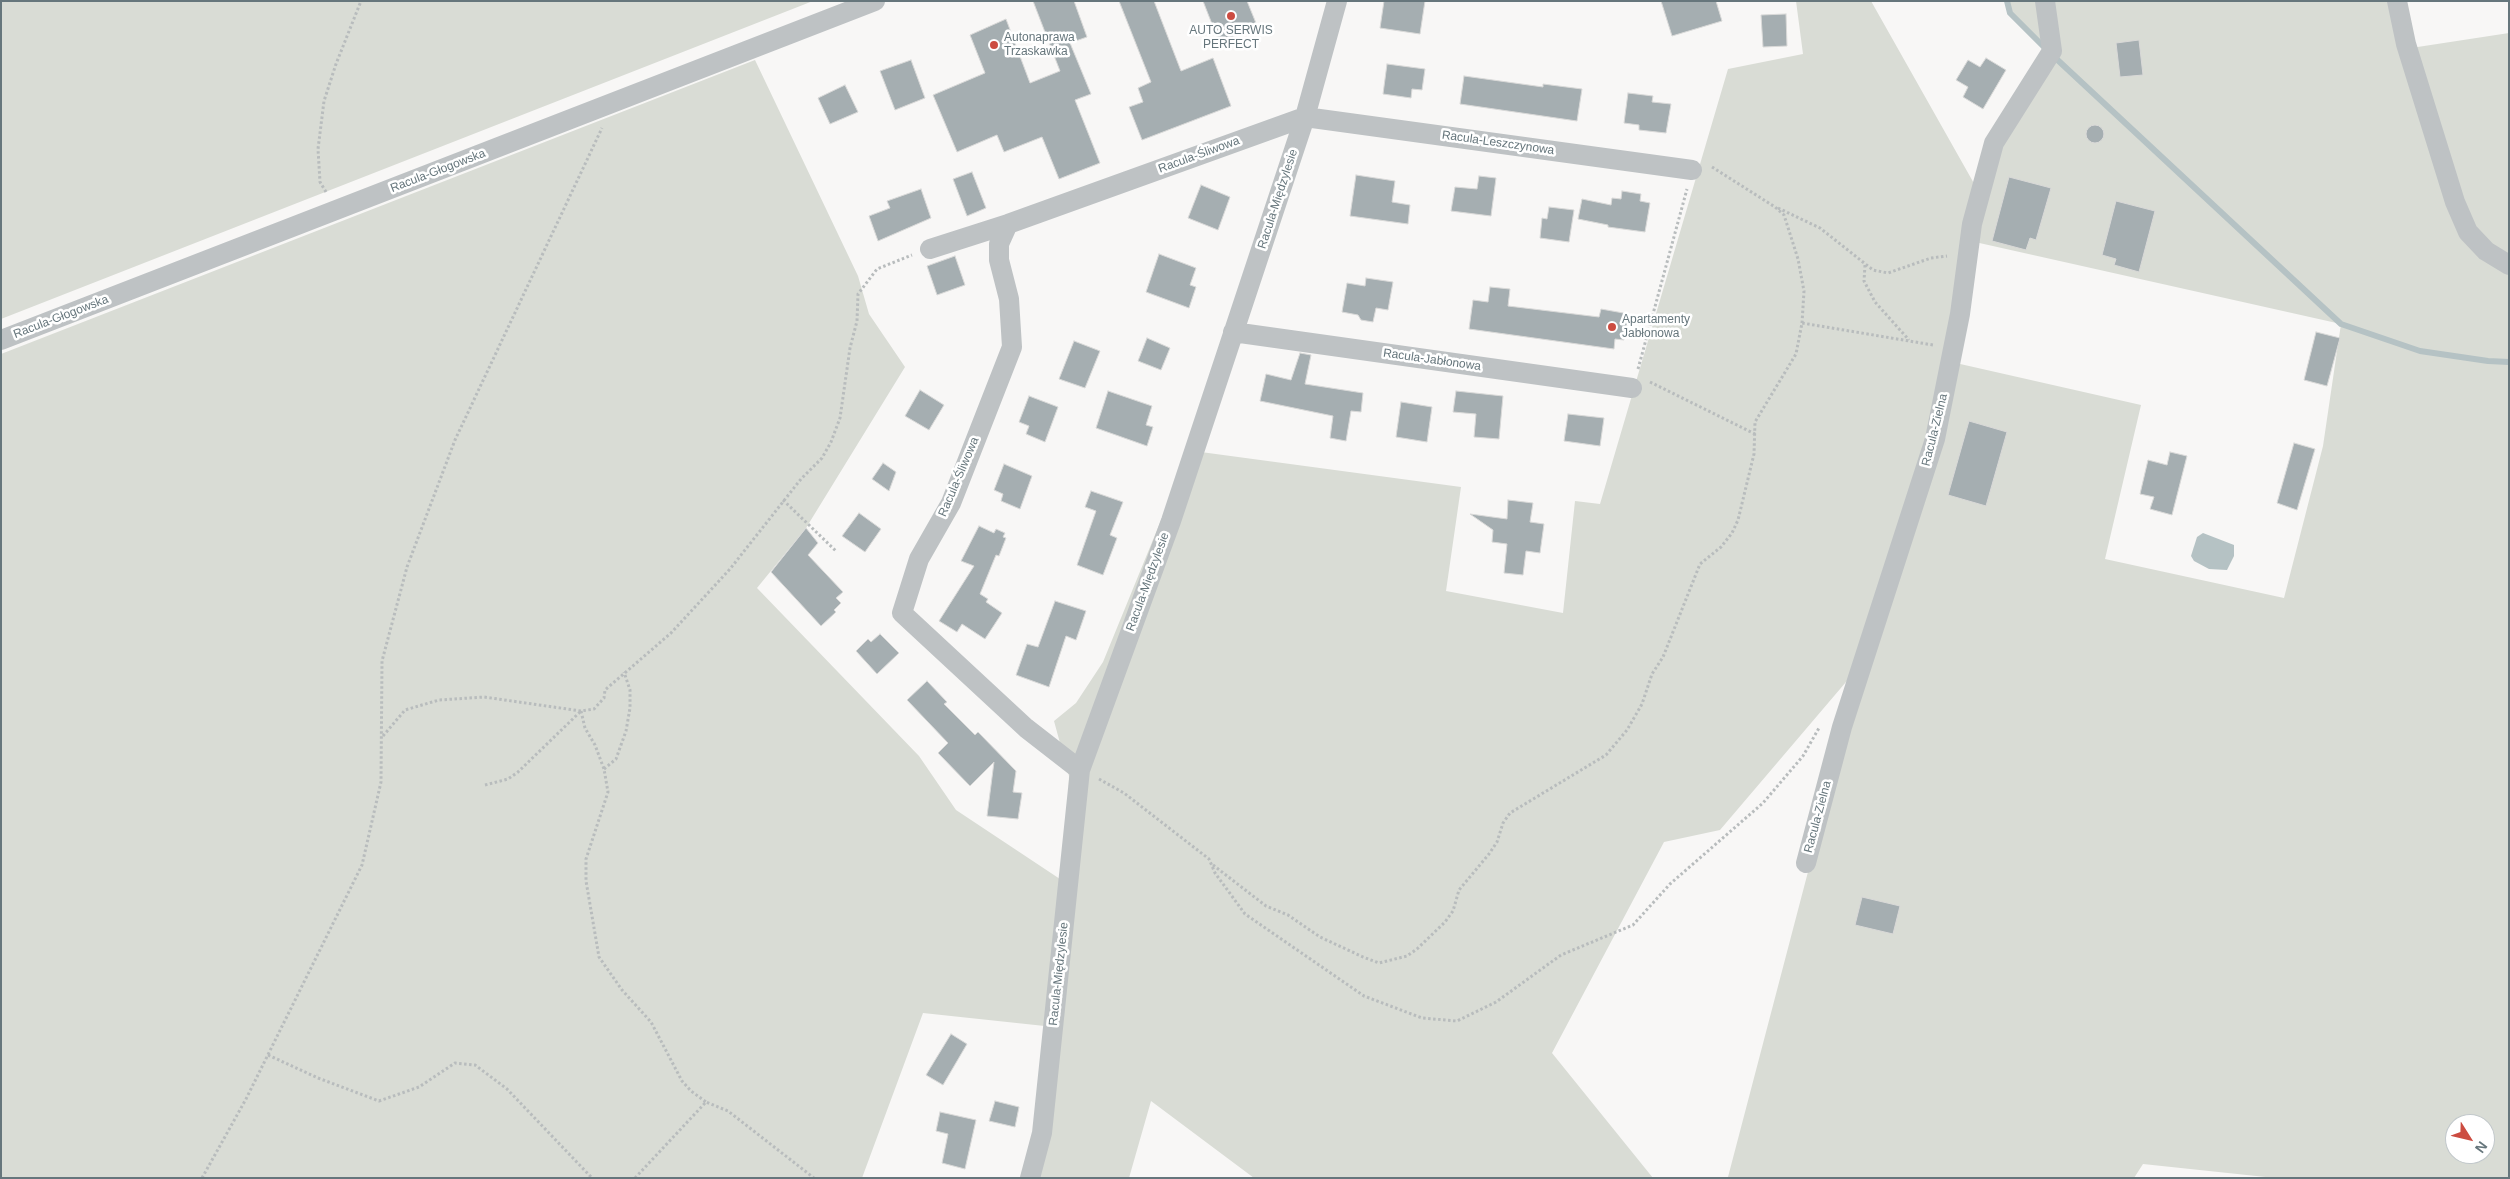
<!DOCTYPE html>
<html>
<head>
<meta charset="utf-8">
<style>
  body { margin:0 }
  #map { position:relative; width:2510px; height:1179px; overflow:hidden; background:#f8f7f6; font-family:Helvetica,sans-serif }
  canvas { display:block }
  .frame { position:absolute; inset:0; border:2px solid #66767c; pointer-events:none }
  .north { position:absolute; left:2445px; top:1114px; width:50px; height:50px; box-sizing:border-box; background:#fff; border:1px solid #c2c8cb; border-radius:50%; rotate:126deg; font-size:14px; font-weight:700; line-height:20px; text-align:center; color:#66767c }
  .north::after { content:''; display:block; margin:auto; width:18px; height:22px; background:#cc4c41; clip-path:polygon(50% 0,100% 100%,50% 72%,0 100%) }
</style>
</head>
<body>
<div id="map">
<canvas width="2510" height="1179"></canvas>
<div class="frame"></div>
<div class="north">N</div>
</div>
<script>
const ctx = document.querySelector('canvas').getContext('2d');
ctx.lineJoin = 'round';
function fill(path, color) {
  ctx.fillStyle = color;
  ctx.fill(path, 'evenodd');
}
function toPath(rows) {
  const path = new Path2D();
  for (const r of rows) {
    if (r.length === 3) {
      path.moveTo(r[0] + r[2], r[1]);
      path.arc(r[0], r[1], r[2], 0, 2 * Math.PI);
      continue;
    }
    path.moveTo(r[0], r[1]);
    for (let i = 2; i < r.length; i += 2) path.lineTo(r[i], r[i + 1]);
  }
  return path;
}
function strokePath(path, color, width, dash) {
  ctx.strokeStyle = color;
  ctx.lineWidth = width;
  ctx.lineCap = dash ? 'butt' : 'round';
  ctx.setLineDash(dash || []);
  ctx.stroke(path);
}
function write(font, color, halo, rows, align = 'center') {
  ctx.font = font + ' Helvetica,sans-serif';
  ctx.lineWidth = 5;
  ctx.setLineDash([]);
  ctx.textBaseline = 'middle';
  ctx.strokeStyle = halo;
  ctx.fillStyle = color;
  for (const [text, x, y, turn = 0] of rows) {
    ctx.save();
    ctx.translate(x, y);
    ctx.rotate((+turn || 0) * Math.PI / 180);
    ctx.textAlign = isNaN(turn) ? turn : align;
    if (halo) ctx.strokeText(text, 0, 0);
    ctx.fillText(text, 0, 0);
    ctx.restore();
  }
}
const green = toPath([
  [1,1,813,1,1,319],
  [1796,1,1871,1,1976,187,2049,52,2010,13,2007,1,2400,1,2411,48,2509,33,2509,1178,2275,1178,2143,1164,2134,1178,1728,1177,1863,662,1720,830,1664,842,1552,1053,1653,1178,1254,1178,1151,1101,1129,1178,1026,1178,1054,1027,923,1013,862,1178,1,1178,1,354,755,60,858,276,869,314,905,367,806,528,757,588,919,756,956,810,1066,883,1069,776,1054,721,1076,703,1103,662,1166,508,1186,450,1461,487,1446,591,1563,613,1575,501,1600,504,1728,69,1803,54],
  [1966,240,2341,324,2323,446,2284,598,2105,559,2141,405,1947,361],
  [2455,1124,2485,1124,2485,1154,2455,1154]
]);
const water = toPath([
  [2203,533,2234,545,2234,556,2227,570,2209,569,2194,561,2191,556,2197,537]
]);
const stream = toPath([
  [2007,1,2010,13,2049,52,2341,324,2420,351,2488,361,2509,362]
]);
const building = toPath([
  [1033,1,1074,1,1087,37,1070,43,1091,94,1075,100,1100,163,1059,179,1042,137,1004,152,997,135,957,152,933,95,985,73,970,35,1006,19,1030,83,1060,71,1033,1],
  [1119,1,1154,1,1181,71,1213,58,1231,106,1142,140,1129,107,1143,102,1138,88,1151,82,1119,1],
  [1203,1,1247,1,1258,28,1219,42,1203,1],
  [1384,1,1425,1,1420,34,1380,28,1384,1],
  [1661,1,1716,1,1722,21,1672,36,1661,1],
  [1786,14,1787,46,1763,47,1761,15,1786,14],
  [2139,40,2143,75,2120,77,2116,43,2139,40],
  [1986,58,2006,70,1983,109,1963,97,1968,87,1956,80,1968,60,1980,67,1986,58],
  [911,60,925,98,895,110,880,71,911,60],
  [1387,64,1425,69,1422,90,1412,89,1411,98,1383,94,1387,64],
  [1464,76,1543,87,1543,84,1582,89,1577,121,1460,104,1464,76],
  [845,85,858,112,830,124,818,98,845,85],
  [1628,93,1653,96,1652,102,1671,104,1666,133,1639,130,1639,125,1624,123,1628,93],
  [2095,134,9],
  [972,172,986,208,967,216,953,179,972,172],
  [1356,175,1395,181,1392,202,1410,205,1408,224,1350,216,1356,175],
  [1479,176,1496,178,1491,216,1451,211,1455,187,1477,189,1479,176],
  [2009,177,2051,188,2036,240,2030,238,2026,250,1992,241,2009,177],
  [1201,185,1230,197,1218,230,1188,218,1201,185],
  [921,189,931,218,878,241,869,216,890,208,887,201,921,189],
  [1622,191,1641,194,1640,201,1650,203,1645,232,1608,227,1608,225,1578,219,1582,199,1611,205,1612,198,1621,199,1622,191],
  [2116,201,2155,211,2139,272,2114,265,2116,259,2102,255,2116,201],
  [1549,207,1574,210,1569,242,1540,238,1542,218,1547,219,1549,207],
  [1159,254,1196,268,1190,285,1196,287,1189,308,1146,292,1159,254],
  [955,256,965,285,937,295,927,266,955,256],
  [1366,278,1393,282,1388,310,1376,308,1373,322,1361,320,1358,315,1342,312,1347,283,1365,286,1366,278],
  [1490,287,1510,289,1508,306,1599,317,1601,309,1629,314,1624,340,1615,339,1614,349,1469,329,1473,300,1488,302,1490,287],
  [2316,332,2340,338,2327,386,2304,380,2316,332],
  [1147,338,1170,348,1161,370,1138,361,1147,338],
  [1074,341,1100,351,1085,388,1059,379,1074,341],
  [1300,353,1311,355,1305,384,1363,393,1361,412,1351,411,1346,441,1330,438,1333,416,1260,401,1266,374,1291,380,1300,353],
  [920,390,944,405,929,430,905,416,920,390],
  [1108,391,1152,406,1146,425,1153,427,1147,446,1096,428,1108,391],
  [1456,391,1503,396,1499,439,1474,437,1476,414,1453,412,1456,391],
  [1029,396,1058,407,1045,442,1026,434,1029,426,1019,422,1029,396],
  [1401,402,1432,407,1427,442,1396,437,1401,402],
  [1568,414,1604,418,1600,446,1564,441,1568,414],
  [1969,421,2007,432,1986,506,1948,495,1969,421],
  [2294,443,2315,449,2297,510,2277,503,2294,443],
  [2170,452,2187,456,2172,515,2150,509,2154,497,2140,494,2148,460,2167,465,2170,452],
  [883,463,896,472,889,491,872,479,883,463],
  [1004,464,1032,476,1020,509,1001,501,1003,494,994,490,1004,464],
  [1091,491,1123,502,1110,535,1117,538,1103,575,1077,565,1096,511,1085,507,1091,491],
  [1508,500,1533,503,1530,522,1544,524,1540,553,1526,551,1523,575,1504,573,1507,544,1492,542,1493,530,1470,514,1507,519,1508,500],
  [859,513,881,529,865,552,842,536,859,513],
  [979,526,994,533,996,529,1005,533,1003,537,1006,538,999,556,996,555,980,594,988,599,986,602,1002,613,985,639,962,624,957,632,939,621,974,566,961,561,979,526],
  [806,528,818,543,808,555,843,592,836,598,841,603,834,610,836,612,821,626,771,572,806,528],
  [1055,601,1086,611,1076,640,1066,636,1049,687,1016,675,1027,644,1038,647,1055,601],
  [880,634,899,653,877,674,856,651,868,639,871,642,880,634],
  [927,681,947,702,944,704,975,735,978,732,1016,771,1013,792,1022,793,1018,819,987,816,994,762,970,786,938,753,948,743,907,700,927,681],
  [1862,897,1900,906,1893,934,1855,925,1862,897],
  [951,1034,967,1044,943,1085,926,1075,951,1034],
  [995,1101,1019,1107,1015,1127,989,1121,995,1101],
  [940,1112,976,1120,965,1169,942,1163,948,1134,936,1131,940,1112]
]);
const path = toPath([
  [1712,167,1775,207,1784,215,1798,259,1804,291,1802,323],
  [326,192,320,182,318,149,324,101,336,64,361,1],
  [1778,208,1820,228,1873,270,1888,273,1931,258,1947,256],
  [1865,265,1864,281,1875,302,1909,340],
  [1638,369,1687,189],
  [1650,382,1755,434],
  [783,500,837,552],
  [581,711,585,728,595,745,604,769,608,792,586,859,586,881,599,957,622,990,651,1022,682,1081,691,1091,706,1102],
  [383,736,405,710,439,700,484,697,581,711,594,709,604,698,605,690,671,633,730,569,801,479,822,458,831,442,840,418,850,348,857,321,858,294,877,269,912,255],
  [604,769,616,759,626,731,630,708,630,690,624,672],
  [1099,779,1124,793,1209,859,1215,873,1245,914,1364,996,1422,1018,1457,1021,1496,1002,1561,955,1633,925,1670,884,1763,803,1803,756,1819,728],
  [485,785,508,779,518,772,581,711],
  [1213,865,1266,906,1288,915,1320,937,1363,957,1379,963,1407,956,1417,949,1445,922,1453,911,1459,890,1489,854,1497,842,1503,823,1510,813,1606,755,1627,730,1642,704,1652,674,1663,657,1700,564,1721,547,1732,533,1738,520,1754,454,1755,422,1796,354,1802,323,1933,345],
  [268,1055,318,1078,379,1101,419,1087,455,1063,475,1065,507,1089,592,1178],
  [202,1178,246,1099,362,865,381,782,382,661,407,567,455,440,602,128],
  [635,1178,706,1102,728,1111,814,1178]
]);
const minor = toPath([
  [2397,1,2406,44,2455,202,2468,232,2486,251,2509,265],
  [1008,224,999,244,999,260,1009,299,1012,347,951,503,919,559,902,613,1026,728,1080,770],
  [930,249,1008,224,1305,117,1692,170],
  [1233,332,1632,388],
  [1,340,875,1],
  [1806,863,1842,727,1935,439,1960,314,1972,224,1994,143,2052,51,2045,1],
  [1030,1178,1042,1133,1080,770,1171,521,1305,117,1337,1]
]);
const markers = [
  [1231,16,5,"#cc4c41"],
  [994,45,5,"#cc4c41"],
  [1612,327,5,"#cc4c41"]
];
const poiNames = [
  ["AUTO SERWIS",1231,31,"center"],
  ["PERFECT",1231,45,"center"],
  ["Autonaprawa",1004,38],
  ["Trzaskawka",1004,52],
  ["Apartamenty",1622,320],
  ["Jabłonowa",1622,334]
];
const streetNames = [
  ["Racula-Leszczynowa",1498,143,8],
  ["Racula-Śliwowa",1199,155,-20],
  ["Racula-Głogowska",438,171,-21],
  ["Racula-Międzylesie",1278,199,-72],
  ["Racula-Głogowska",61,317,-21],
  ["Racula-Jabłonowa",1432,360,8],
  ["Racula-Zielna",1935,430,-76],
  ["Racula-Śliwowa",959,477,-67],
  ["Racula-Międzylesie",1148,582,-70],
  ["Racula-Zielna",1818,817,-75],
  ["Racula-Międzylesie",1059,974,-84]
];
fill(green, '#d9dcd5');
fill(water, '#b5c2c4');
strokePath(stream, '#b5c2c4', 6);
fill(building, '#a5aeb1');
strokePath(building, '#d9d9d8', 1);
strokePath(path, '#b8bcbd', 3, [2.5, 2.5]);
strokePath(minor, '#bec2c4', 20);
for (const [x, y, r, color] of markers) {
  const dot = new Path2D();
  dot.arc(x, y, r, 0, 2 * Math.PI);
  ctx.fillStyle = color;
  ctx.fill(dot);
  strokePath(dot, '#fff', 2);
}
write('12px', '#66767c', '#fff', poiNames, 'left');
write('12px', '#66767c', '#fff', streetNames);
</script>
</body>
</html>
